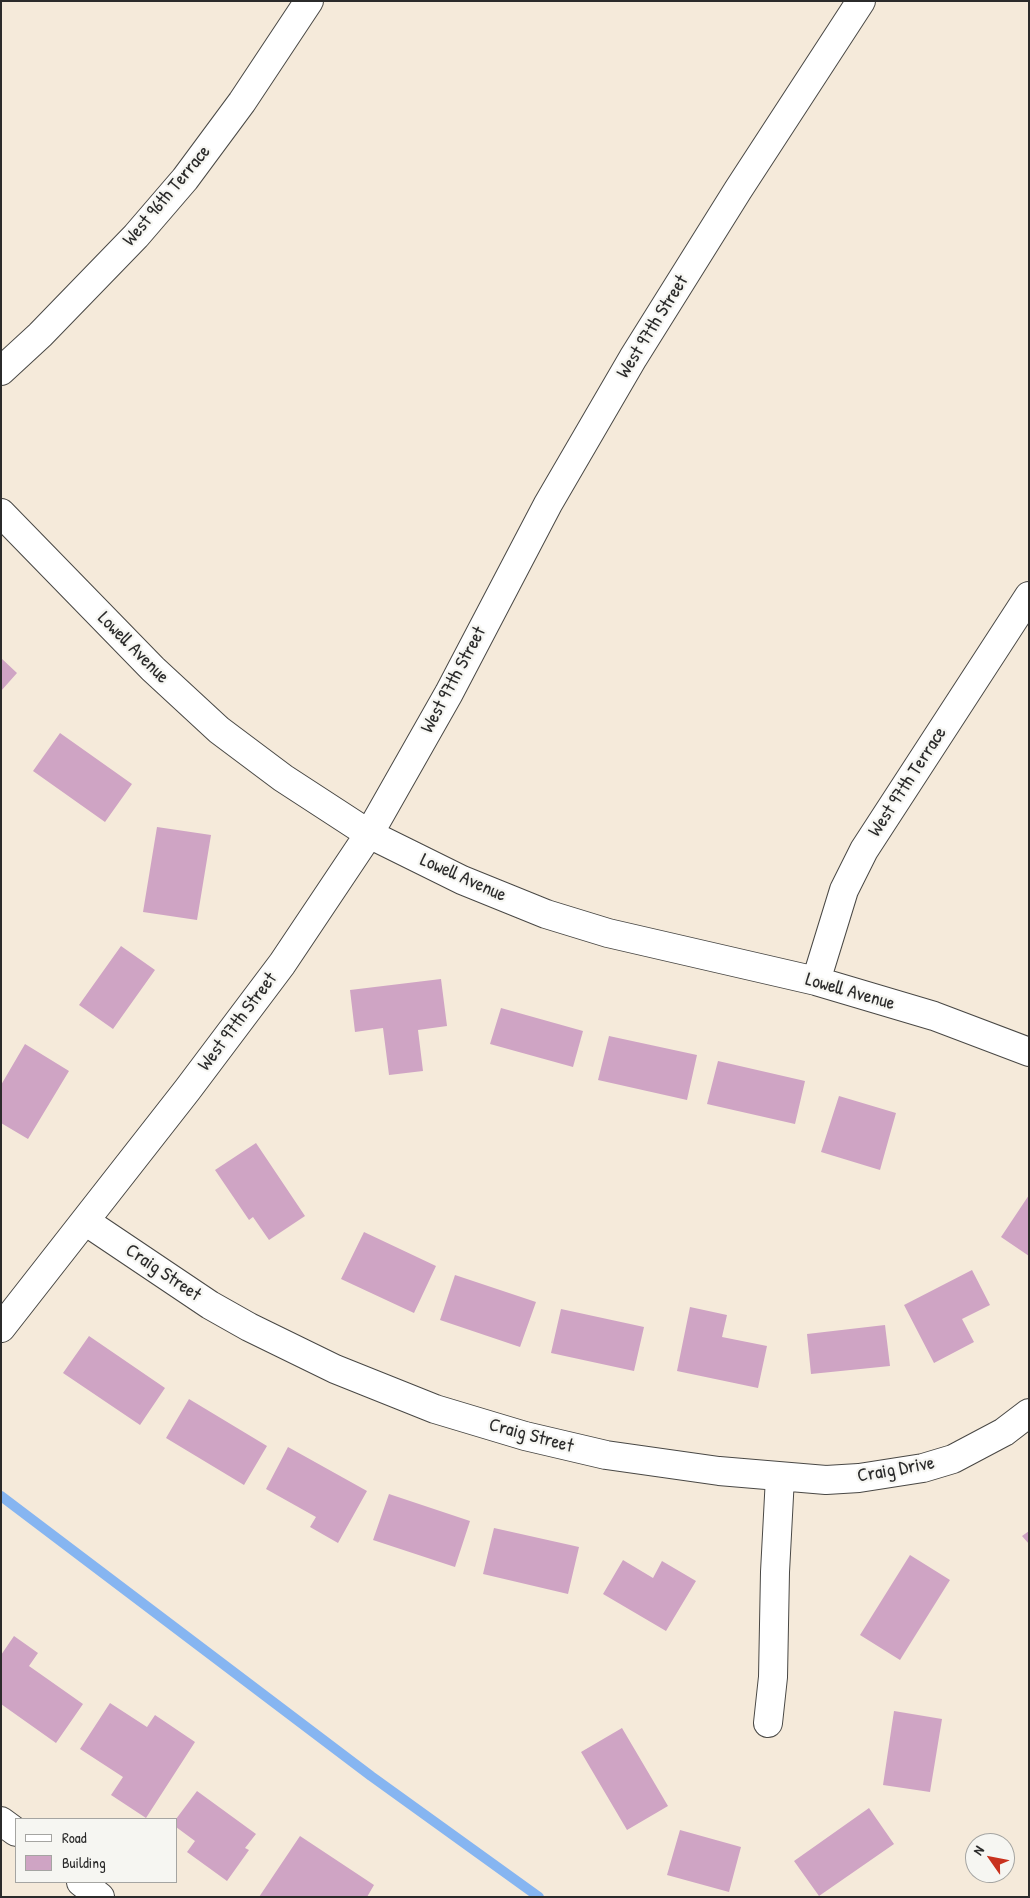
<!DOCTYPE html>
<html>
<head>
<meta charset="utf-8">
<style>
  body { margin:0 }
  #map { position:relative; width:1030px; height:1898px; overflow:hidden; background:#f5eada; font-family:"Patrick Hand",sans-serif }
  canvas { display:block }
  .frame { position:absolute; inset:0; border:2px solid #2b2b2b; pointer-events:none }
  .legend { position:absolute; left:15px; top:1818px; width:162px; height:65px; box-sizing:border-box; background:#f6f6f2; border:1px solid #a5a5a2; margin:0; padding:6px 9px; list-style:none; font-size:15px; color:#2b2b2b }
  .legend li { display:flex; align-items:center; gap:10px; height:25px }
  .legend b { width:25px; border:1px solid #a5a5a2 }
  .north { position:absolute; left:965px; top:1833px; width:50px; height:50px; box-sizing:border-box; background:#f6f6f2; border:1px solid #a5a5a2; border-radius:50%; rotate:303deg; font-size:14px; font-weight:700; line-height:20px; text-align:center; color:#2b2b2b }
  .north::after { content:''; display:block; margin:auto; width:18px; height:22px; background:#c8321e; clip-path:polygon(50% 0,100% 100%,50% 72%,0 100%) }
</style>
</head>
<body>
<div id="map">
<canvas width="1030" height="1898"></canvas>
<div class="frame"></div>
<ul class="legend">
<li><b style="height:6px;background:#fff"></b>Road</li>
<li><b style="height:14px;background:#cfa4c4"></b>Building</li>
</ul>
<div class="north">N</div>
</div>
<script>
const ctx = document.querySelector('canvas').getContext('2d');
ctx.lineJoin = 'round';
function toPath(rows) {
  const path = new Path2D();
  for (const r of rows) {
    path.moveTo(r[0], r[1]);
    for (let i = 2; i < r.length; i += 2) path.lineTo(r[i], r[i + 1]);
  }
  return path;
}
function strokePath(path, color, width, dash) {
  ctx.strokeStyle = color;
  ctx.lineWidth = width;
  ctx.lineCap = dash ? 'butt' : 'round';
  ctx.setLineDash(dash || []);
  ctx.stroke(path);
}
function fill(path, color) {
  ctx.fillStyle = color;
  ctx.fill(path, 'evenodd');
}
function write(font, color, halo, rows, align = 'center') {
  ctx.font = font + ' "Patrick Hand",sans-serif';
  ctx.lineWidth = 4.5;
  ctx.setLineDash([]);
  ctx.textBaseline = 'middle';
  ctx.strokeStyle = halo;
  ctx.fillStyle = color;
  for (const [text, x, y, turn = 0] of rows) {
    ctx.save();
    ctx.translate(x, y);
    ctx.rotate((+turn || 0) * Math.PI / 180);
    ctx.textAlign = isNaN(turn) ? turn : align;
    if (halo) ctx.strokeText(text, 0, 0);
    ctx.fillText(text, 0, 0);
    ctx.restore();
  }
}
const stream = toPath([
  [1,1496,371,1776,539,1897]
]);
const building = toPath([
  [1,658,17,673,1,691],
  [60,733,132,784,105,822,33,771],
  [157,827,211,835,197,920,143,912],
  [121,946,155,970,113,1029,79,1005],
  [441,979,447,1026,418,1030,423,1071,389,1075,383,1028,355,1032,350,990],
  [501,1008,583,1031,573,1067,490,1044],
  [609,1036,697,1055,687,1100,598,1080],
  [25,1044,69,1071,28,1139,1,1123,1,1085],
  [718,1061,805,1081,795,1124,707,1104],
  [839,1096,896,1113,880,1170,821,1152],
  [256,1143,305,1216,269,1240,253,1217,249,1220,215,1170],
  [1029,1195,1029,1256,1001,1237],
  [364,1232,436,1266,414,1313,341,1279],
  [972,1270,990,1305,962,1319,974,1342,934,1363,904,1305],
  [455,1275,536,1302,520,1347,440,1320],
  [690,1307,727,1315,722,1337,767,1346,758,1388,677,1371],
  [561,1309,644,1327,634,1371,551,1353],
  [885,1325,890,1366,811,1374,807,1334],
  [89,1336,165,1388,140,1425,63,1373],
  [189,1399,267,1446,244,1485,166,1438],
  [288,1447,367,1491,338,1543,310,1527,316,1517,266,1489],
  [389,1494,470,1521,455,1567,373,1540],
  [494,1528,579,1547,568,1594,483,1574],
  [1029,1531,1029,1544,1022,1536],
  [910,1555,950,1580,900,1660,860,1635],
  [623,1560,653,1578,662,1561,696,1581,666,1631,603,1594],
  [14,1636,38,1653,29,1666,83,1704,56,1743,1,1704,1,1655],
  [110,1703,147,1727,155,1715,195,1742,146,1818,111,1795,123,1777,80,1749],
  [894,1711,942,1719,930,1792,883,1785],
  [622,1728,668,1806,627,1830,581,1752],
  [197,1791,256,1834,245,1848,249,1850,227,1881,187,1852,195,1841,176,1827,176,1819],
  [869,1808,894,1844,819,1896,794,1861],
  [680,1830,741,1847,729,1892,667,1875],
  [300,1836,374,1885,367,1897,259,1897]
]);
const minor = toPath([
  [1,371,40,335,136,236,185,179,242,102,309,1],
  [1,513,153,669,219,730,283,778,369,834,462,880,546,914,608,933,816,981,934,1016,1029,1052],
  [816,981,844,890,864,850,1029,596],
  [85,1221,210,1305,249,1327,335,1369,435,1409,525,1436,606,1455,719,1471,826,1480,859,1478,923,1468,953,1459,1004,1432,1029,1413],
  [1,1328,188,1089,282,964,369,834,449,693,548,504,633,358,738,190,861,1],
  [768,1723,773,1677,775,1572,780,1477],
  [1,1821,16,1832],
  [81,1882,100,1897]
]);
const streetNames = [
  ["West 96th Terrace",167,196,-50],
  ["West 97th Street",653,327,-58],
  ["Lowell Avenue",133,648,45],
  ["West 97th Street",454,680,-62],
  ["West 97th Terrace",908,782,-57],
  ["Lowell Avenue",463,878,24],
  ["Lowell Avenue",850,992,16],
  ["West 97th Street",238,1022,-53],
  ["Craig Street",163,1273,34],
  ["Craig Street",531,1436,15],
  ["Craig Drive",896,1470,-10]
];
strokePath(stream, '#86b5f1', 10);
fill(building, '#cfa4c4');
strokePath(minor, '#494845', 30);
strokePath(minor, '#fff', 28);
write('19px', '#2b2b2b', '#f6f6f2', streetNames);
</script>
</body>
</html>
